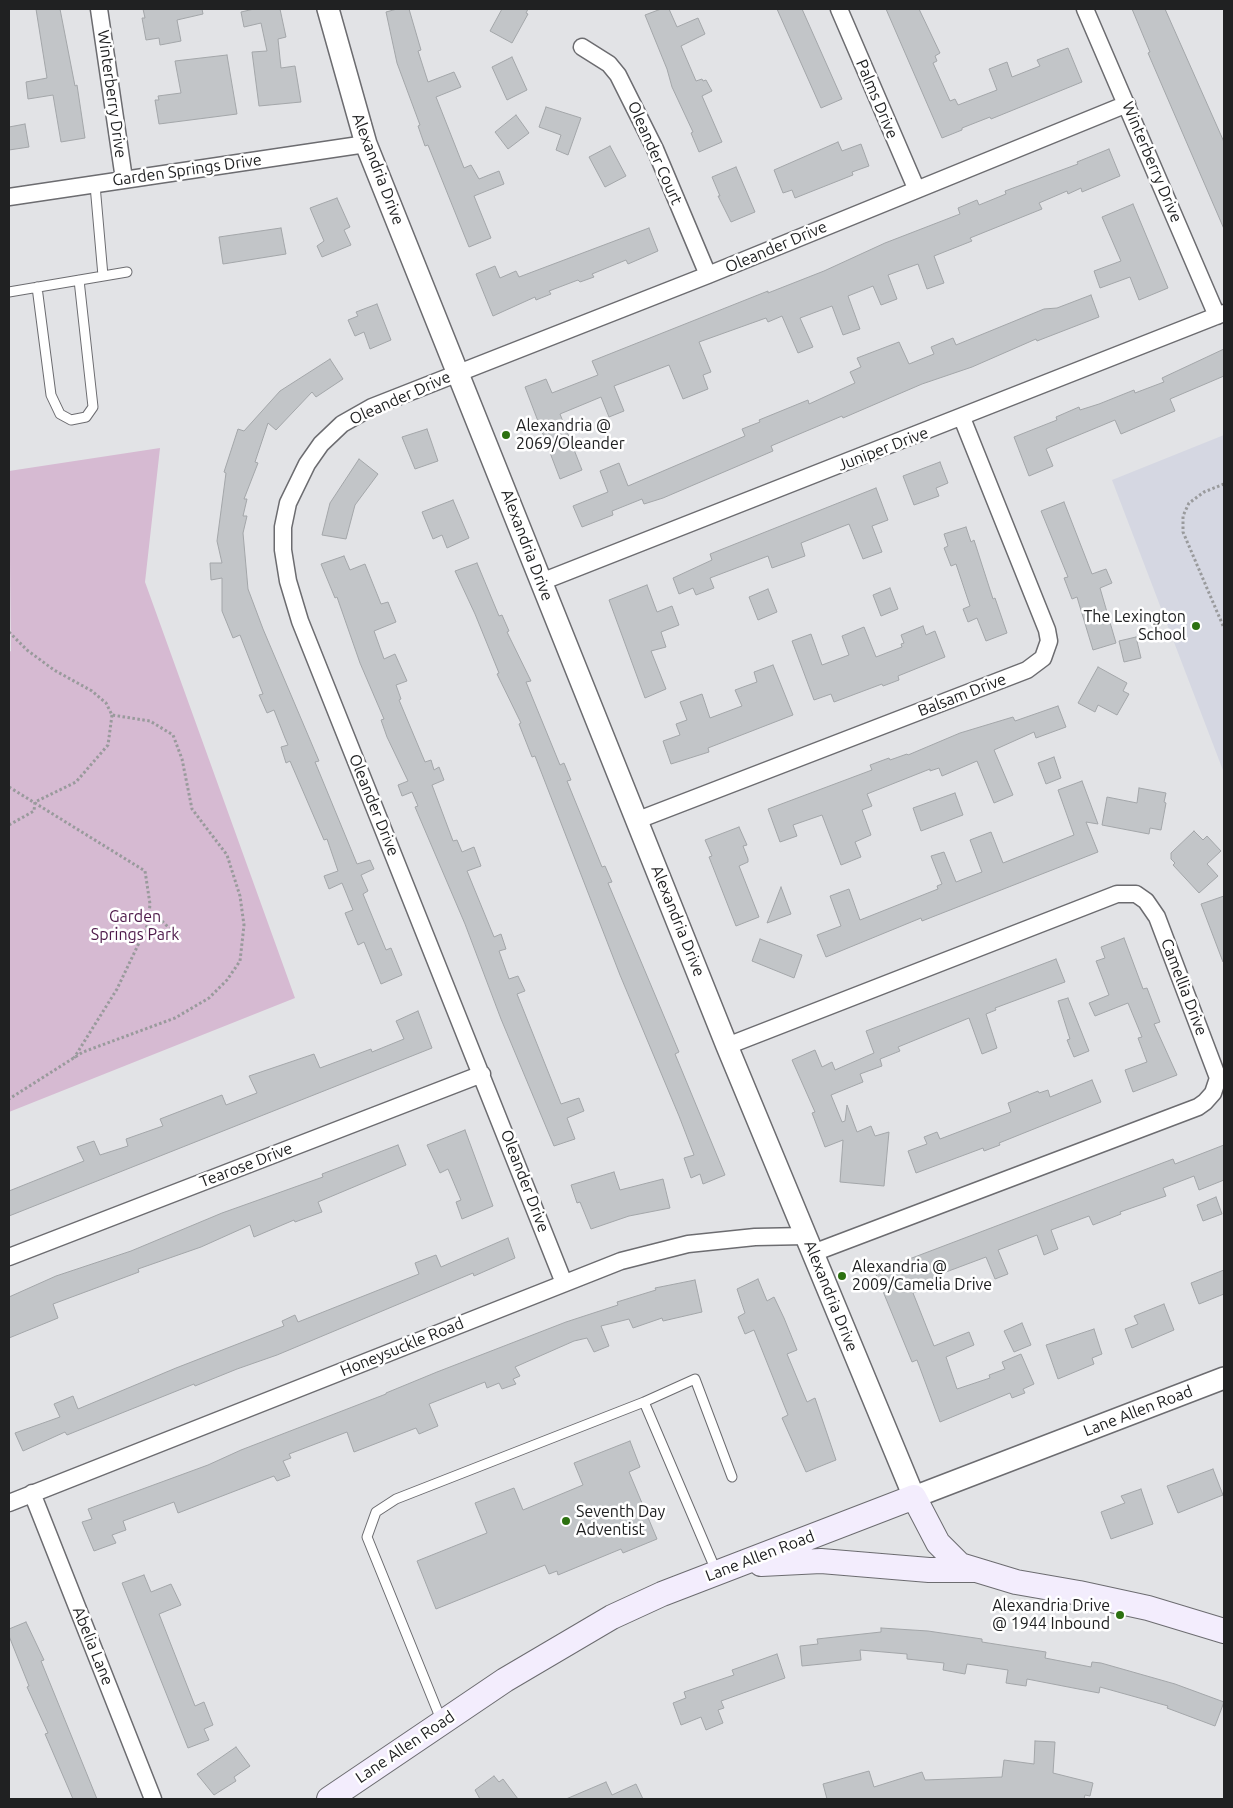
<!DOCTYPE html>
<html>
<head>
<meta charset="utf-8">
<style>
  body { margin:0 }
  #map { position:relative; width:1233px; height:1808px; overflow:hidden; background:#e2e3e6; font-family:Ubuntu,sans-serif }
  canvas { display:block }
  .frame { position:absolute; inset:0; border:10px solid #202122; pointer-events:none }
</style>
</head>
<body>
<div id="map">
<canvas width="1233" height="1808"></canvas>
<div class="frame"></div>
</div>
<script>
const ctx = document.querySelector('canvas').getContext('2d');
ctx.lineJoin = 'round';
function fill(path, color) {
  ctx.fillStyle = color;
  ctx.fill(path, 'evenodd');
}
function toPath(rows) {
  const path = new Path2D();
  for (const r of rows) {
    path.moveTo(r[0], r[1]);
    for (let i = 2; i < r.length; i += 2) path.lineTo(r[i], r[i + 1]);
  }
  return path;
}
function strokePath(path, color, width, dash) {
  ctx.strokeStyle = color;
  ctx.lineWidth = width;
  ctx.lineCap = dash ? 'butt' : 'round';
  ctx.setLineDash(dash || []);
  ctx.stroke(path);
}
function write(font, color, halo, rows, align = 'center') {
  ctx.font = font + ' Ubuntu,sans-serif';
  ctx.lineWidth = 5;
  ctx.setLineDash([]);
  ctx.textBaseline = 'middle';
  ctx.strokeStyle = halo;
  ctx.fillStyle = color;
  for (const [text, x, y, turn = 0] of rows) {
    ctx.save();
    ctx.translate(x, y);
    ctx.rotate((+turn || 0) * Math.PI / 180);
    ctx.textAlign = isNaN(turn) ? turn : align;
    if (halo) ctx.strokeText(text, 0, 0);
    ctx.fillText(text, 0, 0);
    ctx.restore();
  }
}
const built = toPath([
  [1224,435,1224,773,1112,480]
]);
const green = toPath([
  [160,448,145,582,295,998,9,1112,9,652,11,651,9,471]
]);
const building = toPath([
  [36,9,60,9,75,86,77,85,85,138,61,142,53,95,28,99,26,82,47,78,36,9],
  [143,9,202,9,203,14,177,20,181,41,160,45,159,38,146,40,142,18,145,18,143,9],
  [254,9,280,9,286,37,278,39,281,68,295,66,301,102,259,106,252,52,267,51,261,23,244,27,241,12,254,9],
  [397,9,409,9,421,50,418,51,428,82,454,72,461,87,436,97,464,168,471,165,479,179,499,171,504,184,474,196,491,238,469,247,428,145,425,146,418,126,420,125,397,63,386,12,397,9],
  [502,9,528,9,526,13,528,14,512,43,490,31,502,9],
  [661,9,669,9,677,27,698,18,705,34,681,46,696,81,702,79,703,81,706,80,712,91,702,96,722,142,699,152,691,133,693,132,672,87,667,69,645,15,661,9],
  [777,9,802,9,842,99,821,108,777,9],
  [886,9,919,9,940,53,935,56,937,61,933,63,950,101,955,99,958,105,997,90,989,69,1007,62,1012,77,1040,66,1037,60,1068,48,1082,82,991,119,990,117,962,128,962,130,942,138,886,9],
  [1132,9,1165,9,1224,142,1224,229,1148,53,1150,52,1132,9],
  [227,55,237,114,159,124,155,100,159,100,158,96,181,93,175,61,227,55],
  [512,57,527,90,507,100,492,67,512,57],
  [546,107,581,118,568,155,556,150,561,135,539,127,546,107],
  [516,115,529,133,508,149,495,132,516,115],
  [25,124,29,147,9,150,9,127,25,124],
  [838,142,842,151,861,144,869,166,852,172,853,175,795,198,792,190,783,193,774,170,838,142],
  [610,146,626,176,605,187,589,157,610,146],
  [1109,149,1120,176,1082,192,1081,188,1068,194,1067,191,1039,203,1042,209,970,238,972,241,934,256,944,283,927,289,918,264,888,275,897,299,881,305,873,286,848,296,860,329,843,335,832,306,800,318,813,347,798,353,782,316,768,322,766,318,699,342,711,372,703,375,708,389,683,399,669,365,614,386,624,411,609,417,601,397,560,414,582,470,560,479,525,387,546,379,552,393,598,375,592,361,768,291,768,293,824,271,885,243,960,214,958,208,977,200,979,205,1006,194,1005,191,1078,164,1077,162,1109,149],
  [736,167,755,212,731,222,718,196,720,196,712,177,736,167],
  [337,198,350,227,344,230,351,245,322,257,317,246,324,241,310,208,337,198],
  [1133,204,1168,288,1139,300,1130,277,1100,288,1094,271,1121,261,1102,217,1133,204],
  [281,228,286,254,223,264,219,237,281,228],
  [649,228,658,251,628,264,626,260,592,274,594,277,580,282,578,280,549,291,551,294,536,300,535,297,493,316,476,274,495,266,500,278,516,271,519,277,649,228],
  [1091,295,1099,317,1037,341,1036,339,972,367,922,384,843,418,842,416,771,446,773,451,663,498,644,504,642,499,612,511,613,515,582,527,573,506,608,492,600,471,619,463,628,486,745,436,742,429,760,422,759,420,808,400,809,404,855,383,850,372,861,367,857,358,899,342,909,364,934,354,931,347,953,338,956,345,1044,309,1057,308,1091,295],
  [377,304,391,340,370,349,364,332,355,336,348,320,358,316,356,312,377,304],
  [1224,349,1224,376,1170,399,1175,411,1121,434,1115,420,1050,447,1046,449,1053,466,1029,476,1014,437,1057,420,1056,417,1079,407,1080,410,1099,404,1134,390,1135,393,1164,382,1162,378,1224,349],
  [330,359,343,379,316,397,312,392,276,430,268,423,255,462,258,463,244,499,247,499,243,516,247,516,243,533,248,589,263,629,319,761,315,762,357,864,370,860,374,869,361,875,368,891,363,894,386,950,391,948,402,975,381,984,364,942,358,945,345,913,353,910,342,883,329,889,324,876,338,871,327,839,324,840,290,761,286,763,281,747,288,745,285,738,274,710,267,713,259,695,263,694,240,635,233,638,222,611,222,578,211,580,210,563,222,563,217,541,226,473,224,472,238,429,244,431,280,391,330,359],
  [427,429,438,461,415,469,402,437,427,429],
  [359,459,378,474,355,505,346,539,322,535,330,503,359,459],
  [940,462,948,483,936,488,939,496,914,505,903,476,940,462],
  [876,488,888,520,872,526,882,552,863,559,849,524,801,543,805,556,772,568,768,556,710,578,714,588,696,595,693,588,679,594,673,578,712,560,710,554,876,488],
  [453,500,469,538,447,548,442,535,433,539,422,512,453,500],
  [1064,502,1092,574,1106,569,1112,583,1100,588,1116,643,1093,650,1077,597,1072,599,1064,578,1068,577,1041,511,1064,502],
  [966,527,971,542,974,540,993,599,995,598,1007,633,986,641,977,618,968,622,963,609,970,606,956,564,951,566,944,548,948,546,944,534,966,527],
  [344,556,350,570,365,564,381,604,388,602,396,622,374,631,384,659,395,654,407,681,396,685,401,699,399,700,425,762,431,760,434,770,439,767,444,780,432,785,453,841,457,840,462,852,474,847,481,866,467,871,494,937,501,934,506,949,499,951,509,979,518,976,525,991,517,994,561,1104,579,1098,584,1111,567,1118,575,1139,554,1146,501,1019,465,924,415,807,418,806,412,792,402,796,398,785,408,781,387,737,381,720,384,719,360,663,337,597,335,598,321,564,344,556],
  [477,563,499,616,502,615,509,631,507,632,531,681,526,682,560,765,564,763,571,780,567,781,602,867,605,866,612,882,608,883,679,1052,675,1054,725,1175,703,1184,700,1174,691,1178,684,1158,694,1155,679,1116,620,975,535,756,532,757,519,724,521,723,497,674,499,673,475,614,455,571,477,563],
  [647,585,657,612,672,606,679,625,661,632,666,647,651,651,666,689,645,698,609,600,647,585],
  [890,588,898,609,881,616,873,595,890,588],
  [768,589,777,612,758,620,749,597,768,589],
  [923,626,926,635,935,631,945,657,898,676,899,680,883,686,882,684,834,702,831,694,814,700,792,641,811,634,822,665,849,655,842,636,864,627,876,657,902,647,901,644,904,643,901,635,923,626],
  [1136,637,1141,658,1124,662,1119,641,1136,637],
  [773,665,793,715,708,748,709,752,671,764,663,741,680,735,676,724,687,720,680,702,702,694,710,718,742,706,735,690,757,682,754,672,773,665],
  [1098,667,1127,683,1123,691,1129,694,1117,715,1098,705,1095,712,1078,703,1098,667],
  [1058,706,1066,727,1036,738,1034,732,994,750,1013,795,994,803,977,761,942,776,939,768,930,771,930,769,867,794,872,806,862,810,871,835,855,842,861,857,841,865,822,815,793,825,797,836,780,842,768,809,872,770,870,765,889,758,890,760,907,754,908,755,960,733,1013,717,1015,721,1058,706],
  [1054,757,1061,778,1046,784,1038,763,1054,757],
  [1082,781,1098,824,1086,822,1098,852,922,921,921,918,826,957,817,935,841,926,830,896,849,889,860,920,938,889,937,886,942,884,931,856,944,852,956,882,982,872,970,840,991,832,1003,863,1074,835,1058,790,1082,781],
  [1139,788,1166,793,1164,802,1166,803,1161,830,1150,828,1149,834,1102,825,1107,797,1137,803,1139,788],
  [955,793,963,815,921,831,913,808,955,793],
  [739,827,747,845,743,846,748,859,748,862,739,866,759,917,736,926,709,857,712,856,705,840,739,827],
  [1194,831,1203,840,1207,836,1221,851,1207,864,1218,876,1199,893,1173,865,1175,863,1171,859,1171,853,1194,831],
  [781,887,791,914,767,923,781,887],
  [1224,896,1224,961,1223,962,1201,904,1224,896],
  [1124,938,1143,989,1147,988,1160,1022,1154,1024,1177,1075,1133,1092,1125,1070,1147,1062,1138,1038,1142,1037,1128,1003,1095,1016,1089,1003,1109,995,1096,961,1105,958,1101,947,1124,938],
  [760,939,802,955,794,978,752,961,760,939],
  [1056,959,1065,982,995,1008,996,1010,986,1014,997,1048,982,1054,969,1018,898,1047,900,1051,880,1059,882,1066,860,1074,863,1082,831,1095,842,1122,845,1121,847,1105,857,1132,871,1126,875,1136,889,1132,884,1186,840,1182,843,1140,825,1147,812,1113,815,1112,792,1060,815,1050,822,1067,832,1062,835,1070,874,1053,866,1031,1056,959],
  [1068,998,1089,1051,1074,1057,1067,1040,1070,1039,1058,1001,1068,998],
  [418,1011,432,1048,9,1216,9,1191,84,1161,77,1147,94,1141,100,1155,128,1146,126,1139,163,1126,160,1119,222,1095,226,1105,257,1093,249,1076,314,1054,320,1068,371,1049,372,1052,404,1039,396,1021,418,1011],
  [1092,1080,1101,1102,999,1143,1000,1145,984,1151,983,1148,967,1154,916,1173,908,1151,927,1144,924,1137,937,1132,940,1139,1011,1112,1008,1103,1038,1091,1039,1093,1048,1090,1050,1097,1092,1080],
  [465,1130,493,1206,462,1219,456,1202,461,1200,448,1169,440,1173,427,1145,465,1130],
  [398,1145,406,1165,318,1202,322,1212,295,1222,294,1220,254,1237,250,1225,201,1247,138,1269,139,1272,53,1304,58,1318,9,1338,9,1297,56,1276,131,1251,222,1213,323,1177,322,1174,398,1145],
  [1224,1145,1224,1180,1199,1190,1194,1176,1163,1188,1166,1196,1120,1212,1121,1214,1093,1225,1089,1216,1051,1230,1058,1249,1044,1255,1037,1235,998,1250,1008,1274,995,1279,986,1257,938,1275,942,1281,913,1293,934,1346,969,1332,974,1345,946,1357,957,1389,990,1378,989,1375,1005,1369,1002,1362,1021,1354,1034,1384,1023,1389,1025,1393,1012,1398,1010,1393,940,1422,917,1360,912,1362,875,1272,1173,1159,1175,1164,1224,1145],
  [614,1172,620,1190,663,1179,670,1208,629,1216,591,1229,580,1202,577,1203,571,1185,614,1172],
  [1216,1197,1222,1214,1203,1221,1197,1205,1216,1197],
  [508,1238,515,1258,474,1276,473,1273,277,1355,237,1369,195,1386,194,1384,67,1435,65,1432,23,1451,15,1433,60,1417,54,1404,73,1396,78,1409,176,1368,284,1326,282,1321,295,1315,298,1322,419,1274,415,1263,436,1255,441,1267,508,1238],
  [1224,1270,1224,1294,1199,1304,1191,1283,1224,1270],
  [758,1279,767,1301,774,1297,784,1318,797,1350,787,1354,807,1402,815,1398,836,1460,806,1472,782,1418,788,1415,754,1330,745,1334,738,1317,745,1313,737,1289,758,1279],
  [695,1280,702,1312,663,1321,662,1318,633,1328,629,1319,601,1326,609,1346,594,1352,587,1338,574,1341,515,1367,520,1376,513,1379,516,1384,502,1389,499,1383,487,1388,485,1382,429,1404,438,1426,419,1434,416,1428,354,1452,347,1432,289,1454,291,1458,283,1461,290,1476,277,1481,274,1476,178,1513,174,1502,123,1521,126,1530,112,1535,116,1543,94,1551,82,1522,92,1519,88,1509,208,1465,241,1450,386,1394,386,1393,437,1372,566,1322,618,1305,617,1302,656,1290,655,1288,695,1280],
  [1164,1304,1174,1330,1132,1348,1125,1329,1138,1324,1134,1316,1164,1304],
  [1022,1323,1031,1345,1014,1352,1004,1331,1022,1323],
  [1094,1329,1102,1354,1092,1358,1094,1364,1058,1379,1046,1345,1094,1329],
  [630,1441,640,1467,629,1472,657,1539,623,1553,621,1549,558,1575,557,1571,549,1574,545,1565,436,1609,417,1561,487,1533,475,1503,514,1488,523,1510,583,1485,574,1463,630,1441],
  [1213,1469,1223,1495,1178,1513,1167,1486,1213,1469],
  [1141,1489,1153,1524,1111,1539,1101,1512,1125,1503,1121,1496,1141,1489],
  [144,1575,151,1592,171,1584,181,1605,159,1614,195,1706,204,1702,213,1725,204,1729,209,1740,188,1748,122,1583,144,1575],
  [26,1622,44,1660,41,1661,97,1799,73,1799,45,1734,48,1733,27,1687,29,1686,9,1636,9,1629,26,1622],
  [881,1628,928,1631,982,1639,982,1642,1046,1652,1045,1658,1091,1667,1092,1662,1101,1663,1175,1684,1224,1702,1215,1726,1167,1708,1168,1706,1100,1687,1099,1693,1027,1679,1026,1686,1006,1683,1008,1670,967,1664,965,1674,943,1670,944,1663,907,1659,907,1654,860,1650,861,1660,802,1666,800,1646,818,1644,817,1639,881,1632,881,1628],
  [777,1654,785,1678,721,1701,724,1708,718,1710,723,1723,706,1730,701,1717,681,1725,673,1703,686,1698,684,1692,734,1675,732,1670,777,1654],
  [1035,1741,1055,1742,1053,1773,1093,1783,1090,1796,1085,1795,1084,1799,827,1799,823,1784,869,1771,874,1787,922,1772,925,1780,1002,1777,1004,1760,1034,1764,1035,1741],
  [236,1747,250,1766,234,1777,236,1781,214,1795,197,1774,236,1747],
  [494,1776,499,1782,503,1779,518,1799,480,1799,475,1790,494,1776],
  [606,1782,612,1795,636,1784,643,1799,566,1799,606,1782]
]);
const path = toPath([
  [1224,484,1204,492,1189,503,1183,516,1183,532,1224,628],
  [9,632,27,650,54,670,92,691,106,703,112,715,150,721,173,735,182,759,192,809,227,855,240,896,244,925,240,961,227,980,209,998,175,1018,83,1052,9,1099],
  [9,787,145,871,150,904,148,924,117,989,74,1058],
  [9,825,34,811,35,802,76,782,108,745,112,715],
  [148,917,160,919,172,931,181,935]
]);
const service = toPath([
  [95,185,103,276],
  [37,287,51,395,60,414,71,420,86,417,93,407,79,280],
  [9,292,127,272],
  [644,1402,695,1379,732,1477],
  [442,1722,367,1537,376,1512,396,1499,644,1402,717,1573]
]);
const minor = toPath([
  [99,9,124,179],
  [839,9,916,188],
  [1085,9,1217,316],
  [582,47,609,64,618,75,655,149,708,275],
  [9,197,366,144],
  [541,582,1224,313],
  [638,820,1027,670,1043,658,1049,641,1047,630,962,418],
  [727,1046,1117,894,1136,894,1146,901,1157,917,1218,1078,1213,1093,1205,1102,1198,1107,813,1253],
  [9,1257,482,1074],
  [564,1283,300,621,288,581,283,550,283,527,288,503,307,464,321,444,342,424,372,407,708,275,1127,104],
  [32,1493,153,1799],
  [9,1503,621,1261,688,1244,755,1237,806,1236]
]);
const tertiary = toPath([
  [328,9,366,144,727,1046,914,1497,1224,1378]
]);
const secondary = toPath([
  [761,1564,821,1561,929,1570,973,1570],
  [329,1799,505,1680,612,1617,662,1594,914,1497,938,1543,960,1565,1016,1582,1079,1593,1148,1608,1224,1631]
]);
const markers = [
  [506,435,5,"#2c7110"],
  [1196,626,5,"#2c7110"],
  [842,1276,5,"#2c7110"],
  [566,1521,5,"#2c7110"],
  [1120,1615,5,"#2c7110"]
];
const streetNames = [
  ["Winterberry Drive",112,94,82],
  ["Palms Drive",877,99,67],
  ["Oleander Court",655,153,66],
  ["Winterberry Drive",1152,162,67],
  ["Alexandria Drive",378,169,69],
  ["Garden Springs Drive",187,170,-8],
  ["Oleander Drive",776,247,-23],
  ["Oleander Drive",400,398,-24],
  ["Juniper Drive",883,449,-21],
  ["Alexandria Drive",527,545,69],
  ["Balsam Drive",962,695,-21],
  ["Oleander Drive",374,805,68],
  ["Alexandria Drive",678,921,68],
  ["Camellia Drive",1184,987,69],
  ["Tearose Drive",246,1165,-21],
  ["Oleander Drive",525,1181,69],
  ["Alexandria Drive",831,1296,68],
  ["Honeysuckle Road",402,1347,-22],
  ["Lane Allen Road",1138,1411,-21],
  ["Lane Allen Road",760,1556,-21],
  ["Abelia Lane",93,1646,68],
  ["Lane Allen Road",405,1747,-34]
];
const poiNames = [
  ["Alexandria @",516,426],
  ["2069/Oleander",516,444],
  ["The Lexington",1186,617,"right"],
  ["School",1186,635,"right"],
  ["Alexandria @",852,1267],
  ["2009/Camelia Drive",852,1285],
  ["Seventh Day",576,1512],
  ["Adventist",576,1530],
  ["Alexandria Drive",1110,1606,"right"],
  ["@ 1944 Inbound",1110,1624,"right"]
];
const parkNames = [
  ["Garden",135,917],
  ["Springs Park",135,935]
];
fill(built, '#d5d7e2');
fill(green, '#d6bad2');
fill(building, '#c2c5c8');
strokePath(building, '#a3a6a9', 1);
strokePath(service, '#6c6c70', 11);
strokePath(minor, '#6c6c70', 19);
strokePath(tertiary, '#6c6c70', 24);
strokePath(secondary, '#6c6c70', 26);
strokePath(path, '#999a9c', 3, [2.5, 2.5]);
strokePath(service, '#fff', 9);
strokePath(minor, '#fff', 16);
strokePath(tertiary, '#fff', 21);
strokePath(secondary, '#f3edfd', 24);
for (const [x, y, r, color] of markers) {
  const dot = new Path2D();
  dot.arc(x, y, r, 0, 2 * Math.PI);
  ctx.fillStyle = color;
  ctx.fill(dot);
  strokePath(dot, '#fff', 2);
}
write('16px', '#202122', '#fff', streetNames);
write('16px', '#202122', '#fff', poiNames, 'left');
write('16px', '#4d1949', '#fff', parkNames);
</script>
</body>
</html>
